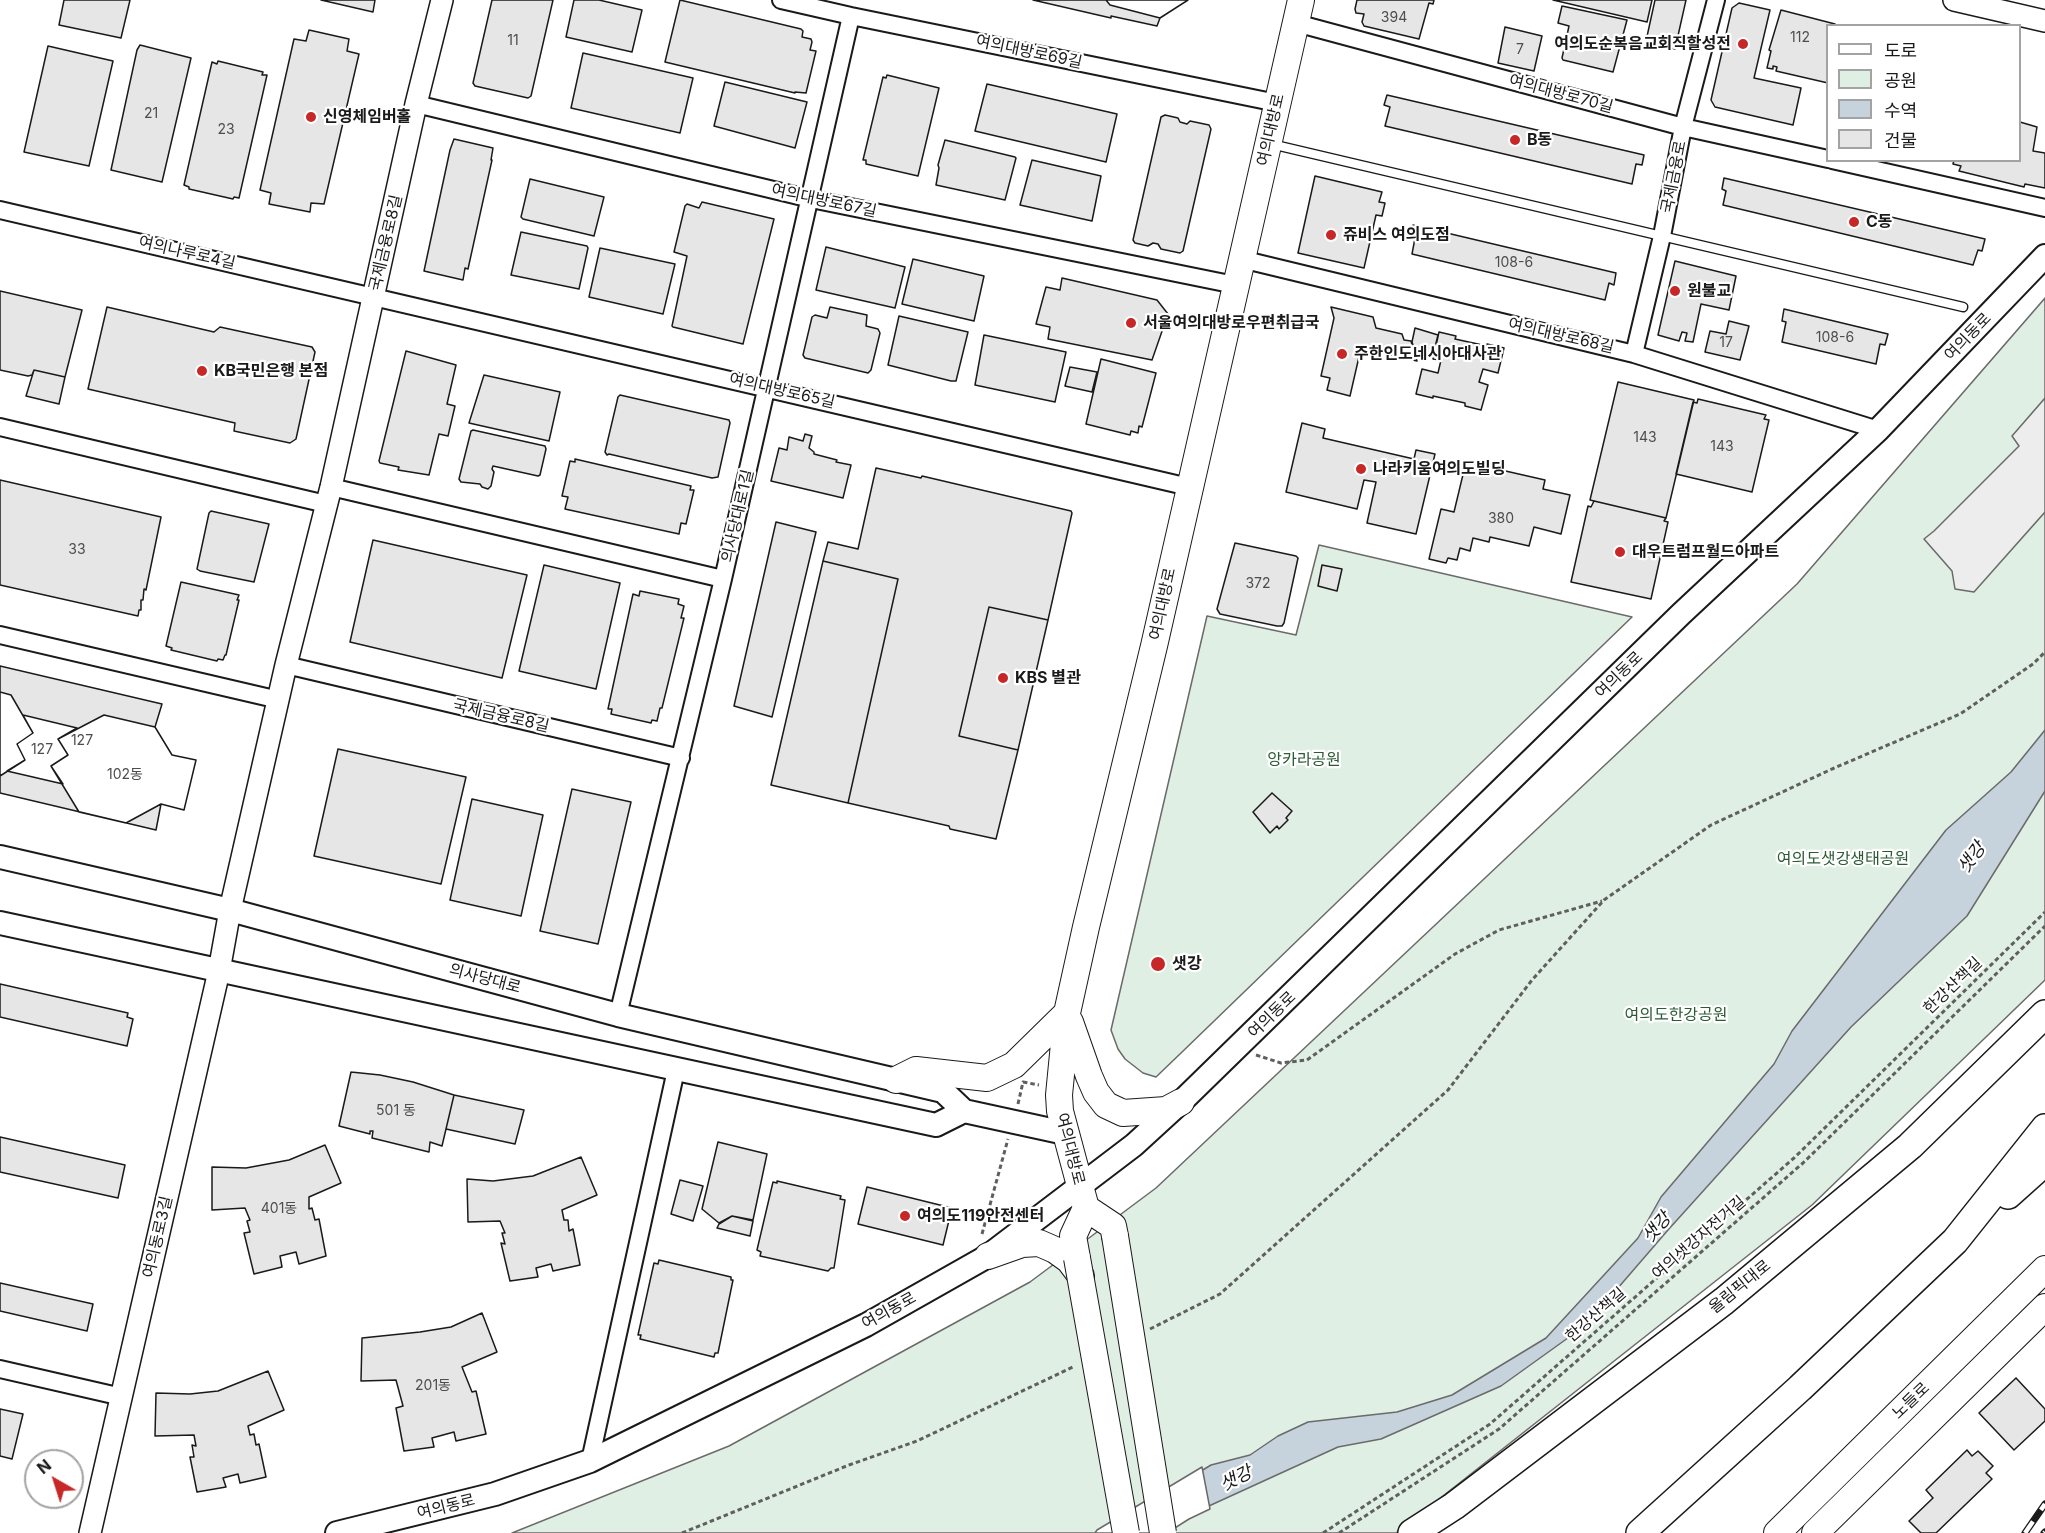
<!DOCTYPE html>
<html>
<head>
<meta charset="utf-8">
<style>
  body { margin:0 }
  #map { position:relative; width:2045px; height:1533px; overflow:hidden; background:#fff; font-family:Inter,"Noto Sans KR",sans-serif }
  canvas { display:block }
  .legend { position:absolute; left:1826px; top:24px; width:195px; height:138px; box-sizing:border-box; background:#fff; border:2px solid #a3a3a3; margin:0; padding:8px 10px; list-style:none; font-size:18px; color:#1a1a1a }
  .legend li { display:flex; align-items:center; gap:12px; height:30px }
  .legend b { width:30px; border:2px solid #a3a3a3 }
  .north { position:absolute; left:24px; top:1449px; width:60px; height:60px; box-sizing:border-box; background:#fff; border:2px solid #a3a3a3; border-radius:50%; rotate:321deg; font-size:16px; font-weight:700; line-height:24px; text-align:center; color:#1a1a1a }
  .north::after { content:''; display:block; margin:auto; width:21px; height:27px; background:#c62828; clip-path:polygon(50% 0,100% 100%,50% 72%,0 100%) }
</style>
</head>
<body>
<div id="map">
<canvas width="2045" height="1533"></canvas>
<ul class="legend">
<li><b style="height:8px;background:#fff"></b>도로</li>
<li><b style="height:16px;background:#e0efe3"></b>공원</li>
<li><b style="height:16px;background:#c6d2dc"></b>수역</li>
<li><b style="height:16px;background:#e6e6e6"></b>건물</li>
</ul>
<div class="north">N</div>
</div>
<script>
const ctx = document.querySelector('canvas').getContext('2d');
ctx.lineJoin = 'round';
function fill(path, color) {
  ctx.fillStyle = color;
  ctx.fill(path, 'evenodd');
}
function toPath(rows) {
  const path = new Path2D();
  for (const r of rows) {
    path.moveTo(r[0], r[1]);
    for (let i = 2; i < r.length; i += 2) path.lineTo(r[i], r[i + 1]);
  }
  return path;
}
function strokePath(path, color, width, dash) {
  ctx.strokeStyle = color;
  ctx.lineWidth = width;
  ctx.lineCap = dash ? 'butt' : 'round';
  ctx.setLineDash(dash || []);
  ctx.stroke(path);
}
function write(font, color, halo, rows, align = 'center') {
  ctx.font = font + ' Inter,"Noto Sans KR",sans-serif';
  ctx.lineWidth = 4.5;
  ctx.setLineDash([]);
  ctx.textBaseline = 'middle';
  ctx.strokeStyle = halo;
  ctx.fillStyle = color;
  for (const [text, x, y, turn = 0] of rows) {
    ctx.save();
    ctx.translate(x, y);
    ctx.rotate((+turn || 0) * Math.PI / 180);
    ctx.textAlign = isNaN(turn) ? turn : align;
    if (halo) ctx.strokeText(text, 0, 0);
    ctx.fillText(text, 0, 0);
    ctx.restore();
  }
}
const green = toPath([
  [2045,298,2045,980,1812,1205,1396,1533,512,1533,729,1446,1030,1282,1156,1188,1797,584,2045,298],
  [1319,545,1632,617,1181,1053,1156,1077,1143,1073,1125,1059,1118,1049,1111,1030,1207,616,1296,635,1319,545]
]);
const parking = toPath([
  [2045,398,2045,512,1974,592,1955,589,1952,571,1924,539,1934,531,2019,446,2012,436,2045,398]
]);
const water = toPath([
  [2045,730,2045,791,1967,916,1851,1027,1668,1230,1586,1325,1501,1386,1381,1439,1338,1447,1187,1516,1098,1533,1211,1465,1250,1455,1278,1436,1308,1422,1397,1412,1452,1395,1546,1338,1638,1238,1661,1197,1774,1064,1792,1031,1946,830,2011,772,2045,730]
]);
const pier = toPath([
  [1202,1467,1210,1509,1189,1519,1167,1533,1095,1533,1097,1530,1202,1467]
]);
const building = toPath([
  [64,0,130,0,121,38,59,25,64,0],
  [321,0,375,0,373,12,321,0],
  [492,0,553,0,531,96,528,98,475,86,473,83,492,0],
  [574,0,599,0,642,10,632,52,566,37,574,0],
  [680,0,801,29,803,31,802,37,811,39,812,42,810,50,816,51,806,93,795,92,795,93,665,62,680,0],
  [1033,0,1188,0,1160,18,1157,26,1111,16,1111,18,1033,0],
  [1106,0,1188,0,1160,18,1110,5,1106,0],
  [1357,0,1434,0,1433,4,1429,3,1419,39,1364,26,1362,22,1364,14,1356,13,1355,9,1357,0],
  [1553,0,1652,0,1647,22,1553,0],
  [1655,0,1686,0,1675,49,1646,41,1655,0],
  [1739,3,1770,10,1754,78,1801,88,1793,125,1715,107,1711,100,1732,8,1739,3],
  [1562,6,1627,20,1613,72,1563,60,1562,58,1569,26,1558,23,1562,6],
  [1781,10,1835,24,1828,26,1828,83,1776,71,1777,67,1773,66,1773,69,1767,68,1771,51,1769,50,1781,10],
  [1505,27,1542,36,1534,71,1498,63,1505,27],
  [309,30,349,39,347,51,359,54,324,204,311,203,310,212,269,204,271,193,260,190,294,39,306,41,309,30],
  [140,45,191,58,162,182,111,170,137,50,140,45],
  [48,46,113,61,89,166,24,152,48,46],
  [583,53,693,78,680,133,571,108,583,53],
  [218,61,263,72,262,75,267,75,239,198,234,197,233,199,189,189,189,187,184,185,212,62,217,64,218,61],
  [887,75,939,88,918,176,866,164,866,160,863,160,883,77,886,78,887,75],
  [725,82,807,102,795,148,714,126,725,82],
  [987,84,1117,114,1106,162,975,131,987,84],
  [1387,95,1644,155,1642,165,1636,164,1632,184,1385,126,1390,107,1384,105,1387,95],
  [1165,115,1178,118,1180,122,1187,124,1190,121,1209,125,1211,129,1183,251,1180,253,1161,249,1158,244,1153,243,1148,246,1135,243,1133,240,1161,117,1165,115],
  [2020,122,2037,127,2033,151,2045,153,2045,188,2025,184,2024,187,1959,171,1961,166,1953,164,1954,160,2020,160,2020,122],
  [454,139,493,148,491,160,492,160,468,269,465,268,463,280,424,271,450,150,454,139],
  [945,140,1015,157,1016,158,1005,200,936,185,939,168,938,165,945,140],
  [1032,160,1101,176,1092,221,1020,205,1032,160],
  [1315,176,1382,192,1379,202,1385,203,1382,216,1376,215,1364,268,1298,253,1315,176],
  [1724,178,1985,239,1982,251,1978,250,1973,265,1723,205,1726,191,1722,189,1724,178],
  [530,179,604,197,594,236,523,219,521,217,530,179],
  [702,202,774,219,743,344,673,327,672,326,687,256,674,252,685,206,687,204,699,208,702,202],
  [1413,225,1616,273,1614,285,1609,283,1605,300,1412,254,1415,238,1410,237,1413,225],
  [521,232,587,246,588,248,579,289,511,275,521,232],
  [826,247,905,267,895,308,816,290,826,247],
  [600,248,675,264,663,314,589,297,600,248],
  [913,259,984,276,974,321,902,304,913,259],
  [1675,261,1736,276,1729,310,1701,304,1693,342,1685,341,1687,333,1682,332,1679,341,1658,335,1675,261],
  [1062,278,1157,300,1168,314,1152,360,1048,339,1050,327,1036,324,1046,287,1060,290,1062,278],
  [0,291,82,310,65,377,34,370,32,375,28,376,0,370,0,291],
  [107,307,214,332,220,327,312,347,315,352,296,439,290,443,234,431,235,423,88,389,107,307],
  [830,307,867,315,866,326,878,329,880,333,871,370,868,373,805,358,803,355,812,317,815,315,827,318,830,307],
  [1331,307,1373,317,1376,328,1402,334,1404,340,1411,341,1417,361,1361,348,1350,396,1327,390,1330,378,1321,376,1334,318,1331,307],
  [1784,309,1888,334,1885,345,1880,344,1876,364,1782,342,1786,322,1782,321,1784,309],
  [899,316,968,332,956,381,951,381,888,365,899,316],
  [1729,321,1749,326,1740,360,1705,352,1710,331,1726,334,1729,321],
  [1415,328,1438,335,1433,355,1415,351,1412,342,1415,328],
  [1439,332,1456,336,1455,339,1487,346,1487,344,1504,348,1498,373,1483,369,1479,382,1488,385,1481,410,1465,406,1465,403,1433,396,1433,398,1416,394,1422,369,1438,373,1441,360,1433,359,1439,332],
  [984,335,1066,352,1055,402,975,385,984,335],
  [406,351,456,365,447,404,455,406,448,436,439,434,429,475,398,470,399,467,380,463,379,461,406,351],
  [1101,359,1156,373,1142,427,1139,426,1138,433,1131,431,1130,435,1086,424,1101,359],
  [1070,367,1097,372,1092,392,1065,386,1070,367],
  [34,370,65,377,59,404,26,396,34,370],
  [484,375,560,392,549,441,469,423,484,375],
  [1618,382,1694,400,1666,518,1590,500,1618,382],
  [620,395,729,420,730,423,718,477,712,478,609,454,607,455,605,452,618,397,620,395],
  [1698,399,1766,415,1764,419,1769,420,1752,492,1676,474,1693,402,1697,403,1698,399],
  [1302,423,1325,429,1323,438,1414,459,1416,450,1435,454,1416,534,1367,523,1376,482,1364,480,1357,509,1286,492,1302,423],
  [473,430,545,446,546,449,540,475,538,476,493,466,492,469,494,472,491,486,488,489,482,487,480,484,461,482,459,479,471,431,473,430],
  [805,434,812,436,809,448,814,452,814,454,837,460,836,462,851,465,843,498,771,481,779,448,787,450,789,437,803,441,805,434],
  [575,459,691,486,690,490,694,490,686,524,681,523,679,534,565,509,568,497,562,496,570,461,575,462,575,459],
  [1466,462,1545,480,1543,489,1570,495,1561,534,1534,527,1529,546,1490,537,1489,542,1473,538,1470,551,1460,548,1457,560,1448,558,1446,563,1429,559,1441,509,1454,512,1466,462],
  [876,468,921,478,922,476,1071,511,1072,513,1048,620,989,607,959,736,1018,750,996,839,950,829,949,826,848,803,898,579,823,561,828,542,858,549,876,468],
  [0,480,161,517,146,590,144,589,143,600,141,600,141,610,139,610,138,616,0,585,0,480],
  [1594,501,1666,518,1664,521,1668,522,1651,599,1571,582,1588,506,1591,507,1594,501],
  [211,511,269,524,254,582,200,571,197,569,209,513,211,511],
  [776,522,816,532,772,717,734,706,776,522],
  [373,540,527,575,502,678,350,642,373,540],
  [1235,543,1296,556,1298,558,1284,623,1282,626,1277,626,1220,614,1217,609,1235,543],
  [823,561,898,579,848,803,771,785,823,561],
  [544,565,620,583,596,689,519,671,544,565],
  [1322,565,1342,569,1337,591,1318,586,1322,565],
  [181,582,239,595,237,600,239,600,226,655,225,655,223,660,218,659,217,661,171,650,172,648,166,646,181,582],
  [640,591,679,599,678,604,684,606,681,618,684,618,662,708,660,708,657,721,652,720,651,723,611,714,612,709,608,709,633,594,639,596,640,591],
  [989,607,1048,620,1018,750,959,736,989,607],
  [0,666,162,704,155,727,172,755,196,760,184,810,161,804,156,830,0,793,0,666],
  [0,692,11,695,33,733,17,744,25,760,0,776,0,692],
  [23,715,77,728,58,739,68,755,51,766,63,784,7,771,25,760,17,744,33,733,23,715],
  [104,715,155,727,172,755,196,760,184,810,161,804,126,823,79,812,51,766,68,755,58,739,104,715],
  [338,749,466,777,441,884,314,856,338,749],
  [572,789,631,802,598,944,540,931,572,789],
  [1272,793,1292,811,1286,818,1288,820,1279,829,1277,826,1270,833,1253,812,1272,793],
  [472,799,543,815,521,916,450,900,472,799],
  [0,984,128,1013,127,1017,133,1019,127,1046,0,1017,0,984],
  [351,1072,380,1075,413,1082,454,1095,442,1146,430,1142,429,1152,372,1138,373,1131,370,1131,370,1134,339,1126,351,1072],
  [454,1095,524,1110,515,1144,446,1129,454,1095],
  [0,1137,125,1165,118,1198,0,1172,0,1137],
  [718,1142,767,1154,753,1220,732,1216,719,1223,702,1209,718,1142],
  [325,1145,341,1183,309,1197,309,1209,312,1208,315,1220,319,1219,326,1256,299,1264,296,1252,280,1256,282,1267,254,1274,244,1233,250,1232,247,1221,250,1220,245,1208,212,1210,212,1167,246,1168,289,1160,325,1145],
  [581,1157,597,1195,562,1210,564,1220,568,1220,569,1231,573,1229,580,1265,553,1271,551,1264,536,1268,538,1277,510,1281,501,1243,505,1244,502,1233,505,1233,500,1221,468,1222,467,1179,493,1181,533,1176,581,1157],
  [680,1180,703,1186,693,1221,671,1214,680,1180],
  [777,1181,841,1196,840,1199,845,1200,834,1268,831,1268,828,1271,760,1256,761,1252,757,1250,773,1182,777,1183,777,1181],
  [867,1187,952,1208,943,1245,858,1224,867,1187],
  [732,1216,753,1221,750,1236,717,1228,719,1224,732,1216],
  [659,1260,731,1277,731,1280,733,1280,718,1353,715,1353,714,1357,640,1339,641,1335,638,1335,654,1263,658,1264,659,1260],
  [0,1283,93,1304,87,1331,0,1311,0,1283],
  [482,1313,497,1352,462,1367,472,1392,476,1391,486,1434,456,1441,454,1432,432,1438,434,1447,404,1451,396,1408,403,1406,396,1380,361,1381,362,1338,420,1332,451,1327,482,1313],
  [268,1371,284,1410,248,1426,250,1435,254,1434,256,1445,259,1444,266,1477,240,1483,238,1474,223,1478,226,1487,197,1492,190,1457,194,1457,192,1445,196,1446,194,1435,155,1436,156,1393,190,1394,218,1391,268,1371],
  [2016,1378,2045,1409,2045,1421,2014,1450,1979,1413,2016,1378],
  [0,1409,23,1414,12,1459,0,1456,0,1409],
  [1967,1450,1972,1456,1978,1451,1993,1466,1986,1473,1992,1479,1936,1533,1921,1533,1909,1521,1933,1498,1926,1490,1967,1450]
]);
const path = toPath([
  [1256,1055,1281,1063,1307,1060,1455,954,1499,930,1602,901],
  [1018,1104,1023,1082,1039,1085],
  [982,1234,1008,1139],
  [1150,1329,1220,1294,1448,1090,1532,980,1604,900,1711,825,1832,769,1960,714,2033,664,2045,652],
  [682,1533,849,1465,917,1441,1075,1366],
  [1323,1533,1490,1424,1794,1158,2045,912],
  [1339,1533,1499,1429,1803,1163,2045,926]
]);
const service = toPath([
  [1271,144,1963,307]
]);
const minor = toPath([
  [781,0,851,16,1277,103],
  [1296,23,1683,127,1828,159],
  [416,104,811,199,1235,285],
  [1832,160,2045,208],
  [0,210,1189,487],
  [1241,259,1634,354,1878,430],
  [1634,354,1662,236,1683,127,1716,0],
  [0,427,326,504],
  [331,487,723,579],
  [0,635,279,700],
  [286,665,681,758],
  [618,1015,723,579,851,16],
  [0,1369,122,1397],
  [590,1461,676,1070]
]);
const tertiary = toPath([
  [1954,0,2045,21],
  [90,1533,219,971,230,910,286,665,331,487,416,104,442,0]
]);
const secondary = toPath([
  [0,857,230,910,618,1015,943,1091,964,1111,1065,1133],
  [0,923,936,1125,964,1111],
  [337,1533,495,1494,590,1461,866,1325,988,1256,1134,1145,1181,1102,1681,614,1878,430,2045,256]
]);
const primary = toPath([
  [1070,1022,1089,1076,1096,1092,1106,1105,1123,1113,1166,1110,1181,1102],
  [896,1080,916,1070,987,1078,1014,1065,1067,1013],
  [1115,1236,1113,1226,1086,1208,1060,1111,1059,1095,1067,1013,1086,927,1154,646,1301,0],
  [988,1256,1022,1244,1039,1243,1055,1250,1069,1260,1081,1276],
  [1077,1258,1073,1236,1086,1208],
  [1777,1533,2045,1269],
  [1815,1533,2045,1307]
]);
const trunk = toPath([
  [2008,1195,2045,1162],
  [1412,1533,1454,1506,1724,1301,1910,1146,2045,1014],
  [1640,1533,1800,1388,1955,1241,2045,1128]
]);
const rail = toPath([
  [2025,1533,2045,1504],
  [2044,1533,2045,1532]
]);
const primaryBridge = toPath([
  [1115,1236,1163,1533],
  [1077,1258,1126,1533]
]);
const markers = [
  [1743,44,6,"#c62828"],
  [311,117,6,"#c62828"],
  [1515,140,6,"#c62828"],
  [1854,222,6,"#c62828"],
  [1331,235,6,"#c62828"],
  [1675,291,6,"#c62828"],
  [1131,323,6,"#c62828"],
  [1342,354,6,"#c62828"],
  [202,371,6,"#c62828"],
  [1361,469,6,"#c62828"],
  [1620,552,6,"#c62828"],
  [1003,678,6,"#c62828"],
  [1158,964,8,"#c62828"],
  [905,1216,6,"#c62828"]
];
const numberNames = [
  ["394",1394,18],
  ["112",1800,38],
  ["11",513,41],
  ["7",1520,50],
  ["21",151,114],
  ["23",226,130],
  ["108-6",1514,263],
  ["108-6",1835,338],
  ["17",1726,343],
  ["143",1645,438],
  ["143",1722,447],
  ["380",1501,519],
  ["33",77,550],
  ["372",1258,584],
  ["127",82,741],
  ["127",42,750],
  ["102동",125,775],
  ["501 동",396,1111],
  ["401동",279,1209],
  ["201동",433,1386]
];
const poiNames = [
  ["여의도순복음교회직할성전",1731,44,"right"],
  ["신영체임버홀",323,117],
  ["B동",1527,140],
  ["C동",1866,222],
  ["쥬비스 여의도점",1343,235],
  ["원불교",1687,291],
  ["서울여의대방로우편취급국",1143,323],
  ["주한인도네시아대사관",1354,354],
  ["KB국민은행 본점",214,371],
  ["나라키움여의도빌딩",1373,469],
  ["대우트럼프월드아파트",1632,552],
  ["KBS 별관",1015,678],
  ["샛강",1172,964],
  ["여의도119안전센터",917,1216]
];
const streetNames = [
  ["여의대방로69길",1029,52,12],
  ["여의대방로70길",1561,94,15],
  ["여의대방로",1271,130,-77],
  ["국제금융로",1674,177,-79],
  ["여의대방로67길",824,201,12],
  ["국제금융로8길",386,243,-77],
  ["여의나루로4길",187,253,13],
  ["여의대방로68길",1561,336,13],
  ["여의동로",1968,337,-46],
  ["여의대방로65길",782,391,13],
  ["의사당대로1길",738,516,-77],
  ["여의대방로",1163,604,-78],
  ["여의동로",1619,675,-44],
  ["국제금융로8길",501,716,13],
  ["의사당대로",485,979,15],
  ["한강산책길",1953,986,-44],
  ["여의동로",1272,1015,-44],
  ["여의대방로",1070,1149,76],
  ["여의동로3길",158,1237,-77],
  ["여의샛강자전거길",1699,1238,-41],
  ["올림픽대로",1740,1287,-39],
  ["여의동로",889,1311,-29],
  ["한강산책길",1596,1315,-41],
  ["노들로",1911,1401,-44],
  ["여의동로",446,1507,-14]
];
const parkNames = [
  ["앙카라공원",1304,760],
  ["여의도샛강생태공원",1843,859],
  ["여의도한강공원",1676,1015]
];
const waterNames = [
  ["샛강",1972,858,-53],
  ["샛강",1657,1228,-49],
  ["샛강",1236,1479,-27]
];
fill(green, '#e0efe3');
strokePath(green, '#6a6a6a', 1.5);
fill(parking, '#ededed');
strokePath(parking, '#6a6a6a', 1.5);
fill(water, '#c6d2dc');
strokePath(water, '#6a6a6a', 1.5);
fill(pier, '#fff');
strokePath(pier, '#6a6a6a', 1.5);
fill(building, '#e6e6e6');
strokePath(building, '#1a1a1a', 1.5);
strokePath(service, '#1a1a1a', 11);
strokePath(minor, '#1a1a1a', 20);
strokePath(tertiary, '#1a1a1a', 24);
strokePath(secondary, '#1a1a1a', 26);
strokePath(primary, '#1a1a1a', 28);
strokePath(trunk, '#1a1a1a', 30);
strokePath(path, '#5f5f5f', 3, [4.5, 3]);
strokePath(service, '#fff', 8);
strokePath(minor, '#fff', 16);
strokePath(tertiary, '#fff', 21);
strokePath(secondary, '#fff', 22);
strokePath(primary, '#fff', 26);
strokePath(trunk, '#fff', 27);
strokePath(rail, '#1a1a1a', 7);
strokePath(rail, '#fff', 4.5, [14]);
strokePath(primaryBridge, '#1a1a1a', 28, []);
strokePath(primaryBridge, '#fff', 26);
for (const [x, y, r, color] of markers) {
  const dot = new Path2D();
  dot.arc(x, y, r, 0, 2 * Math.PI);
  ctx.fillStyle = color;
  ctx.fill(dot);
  strokePath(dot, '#fff', 2);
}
write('14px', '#4d4d4d', null, numberNames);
write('bold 16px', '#1a1a1a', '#fff', poiNames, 'left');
write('16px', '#1a1a1a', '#fff', streetNames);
write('16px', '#2b5a34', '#fff', parkNames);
write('italic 18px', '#1a1a1a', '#fff', waterNames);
</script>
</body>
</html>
